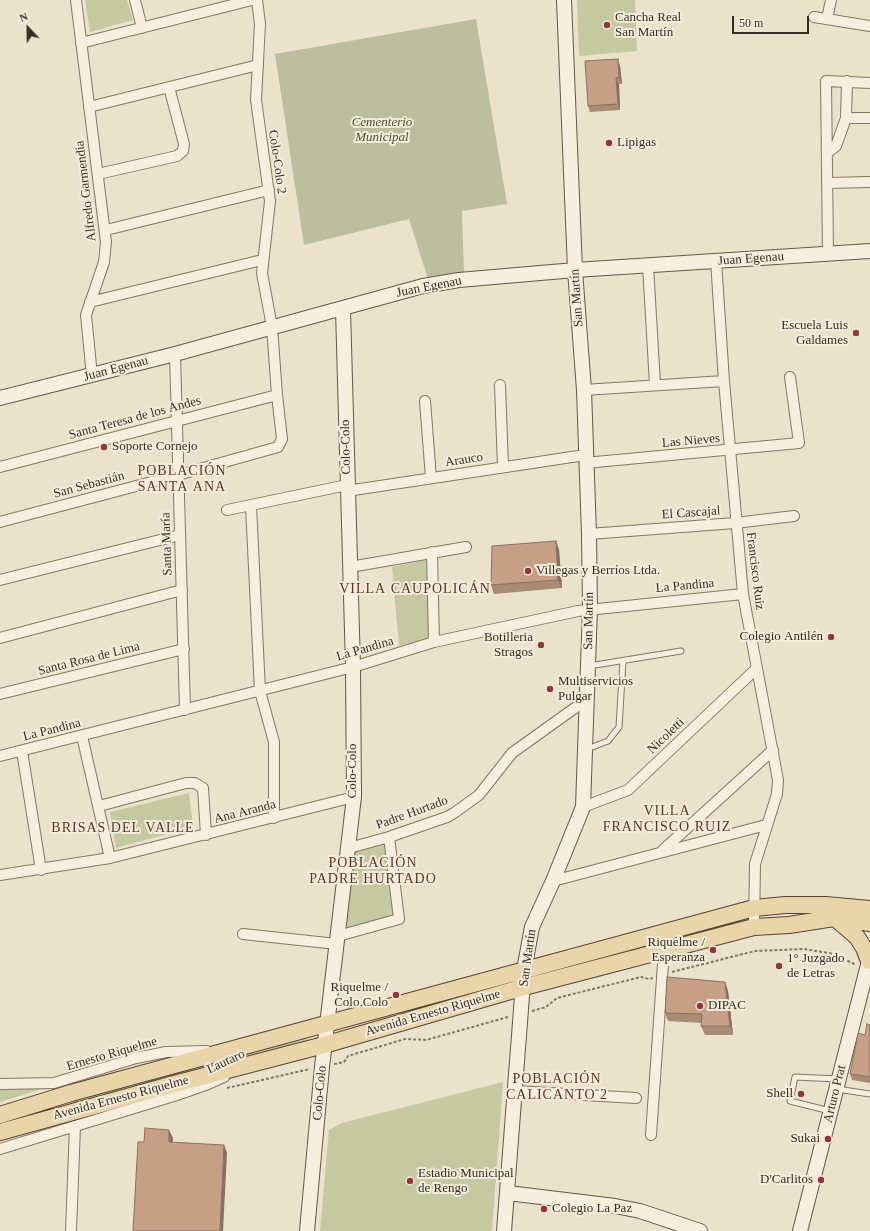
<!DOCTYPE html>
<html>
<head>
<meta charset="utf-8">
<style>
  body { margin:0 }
  #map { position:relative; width:870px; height:1231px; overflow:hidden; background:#ebe2cc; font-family:"Times New Roman",serif }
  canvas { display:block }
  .north { position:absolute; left:8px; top:8px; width:40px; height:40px; -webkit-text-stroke:3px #f3ecdb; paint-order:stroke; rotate:338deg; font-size:11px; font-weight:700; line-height:16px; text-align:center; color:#392d23 }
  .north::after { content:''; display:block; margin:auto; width:14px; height:18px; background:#392d23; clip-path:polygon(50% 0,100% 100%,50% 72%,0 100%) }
  .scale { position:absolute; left:732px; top:16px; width:77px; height:18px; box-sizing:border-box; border:2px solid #392d23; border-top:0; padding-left:5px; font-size:12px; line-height:14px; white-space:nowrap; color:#392d23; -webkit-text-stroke:3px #f3ecdb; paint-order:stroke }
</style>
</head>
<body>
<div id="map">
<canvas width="870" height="1231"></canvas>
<div class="north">N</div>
<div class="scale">50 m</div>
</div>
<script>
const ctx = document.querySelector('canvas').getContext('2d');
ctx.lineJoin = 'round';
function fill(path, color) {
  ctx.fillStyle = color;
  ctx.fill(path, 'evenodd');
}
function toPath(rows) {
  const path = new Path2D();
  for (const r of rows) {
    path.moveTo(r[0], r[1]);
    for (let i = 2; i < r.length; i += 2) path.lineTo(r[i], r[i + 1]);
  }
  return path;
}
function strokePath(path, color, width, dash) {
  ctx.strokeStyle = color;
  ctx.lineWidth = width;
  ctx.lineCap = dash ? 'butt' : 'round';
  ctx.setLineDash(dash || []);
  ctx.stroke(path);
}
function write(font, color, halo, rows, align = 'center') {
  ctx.font = font + ' "Times New Roman",serif';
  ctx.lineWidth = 4;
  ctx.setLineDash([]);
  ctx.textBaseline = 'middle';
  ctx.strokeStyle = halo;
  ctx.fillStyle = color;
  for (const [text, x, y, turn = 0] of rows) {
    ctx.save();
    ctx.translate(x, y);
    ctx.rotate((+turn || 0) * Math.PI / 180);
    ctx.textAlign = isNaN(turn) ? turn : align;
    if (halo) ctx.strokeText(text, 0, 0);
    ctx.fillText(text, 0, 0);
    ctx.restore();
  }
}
const green = toPath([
  [85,0,127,0,133,20,90,32],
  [577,0,635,0,637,51,579,56],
  [426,560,430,638,399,646,392,567],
  [189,793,193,827,116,848,110,812],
  [385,840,395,917,330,936,348,851],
  [745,917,747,924,534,979,534,972],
  [307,1037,306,1044,146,1083,0,1127,0,1120],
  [503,1082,492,1231,320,1231,329,1130,342,1123],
  [0,1089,42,1089,0,1102]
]);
const cemetery = toPath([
  [476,19,507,204,462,211,464,273,428,279,409,219,304,245,275,54]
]);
const path = toPath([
  [672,972,755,951,804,949,834,954,856,965],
  [532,1011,546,1007,557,998,641,977,649,979,653,978],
  [334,1064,344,1062,348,1056,405,1039,426,1040,508,1017],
  [227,1088,310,1069]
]);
const lane = toPath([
  [589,666,681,651],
  [587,749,608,741,619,727,623,661],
  [837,1089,870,1094],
  [830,1111,790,1101,795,1077,838,1079]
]);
const street = toPath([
  [76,0,106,242,104,262,86,315,92,376],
  [135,0,142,28],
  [814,17,870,26],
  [827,19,831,0],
  [81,43,252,0],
  [89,107,258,65],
  [846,118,870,118],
  [827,153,836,146,846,118,847,81],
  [98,174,177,156,183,151,184,144,169,87],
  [827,183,870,182],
  [106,230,269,190],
  [828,253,826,81,870,83],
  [716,261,724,381,743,594,778,780,777,794,755,864,754,927],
  [648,266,655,384],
  [90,302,262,260],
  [175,354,185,710],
  [500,385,503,467],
  [584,390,724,381],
  [425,401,431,478],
  [585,463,799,443,790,377],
  [0,467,277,395],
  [347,491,585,455],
  [251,506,260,691,274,742,274,818],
  [227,510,347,485],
  [0,522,178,475,278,447,282,439,277,395,272,327,262,273,270,201,256,100,260,24,257,0],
  [589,534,735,523,794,516],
  [432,552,434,642],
  [350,567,466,547],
  [0,580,180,535],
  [0,638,182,590],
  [0,694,184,649],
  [82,736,110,858],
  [22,751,41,870],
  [0,756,353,667,434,642,578,611,743,594],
  [99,806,186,783,195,783,203,788,206,835],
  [583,807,628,790,757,668],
  [349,848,389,837,447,817,454,813,479,795,512,753,586,700],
  [663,850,773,750],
  [0,875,110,858,354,797],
  [553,881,766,825],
  [243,934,337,944],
  [338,936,399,919,389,837],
  [0,1084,54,1083,136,1058,166,1052,207,1051],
  [516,1091,636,1098],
  [651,1135,664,950],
  [0,1149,177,1095,208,1084,224,1077],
  [71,1231,75,1126]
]);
const secondary = toPath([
  [0,398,175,354,423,286,459,280,575,270,870,251],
  [508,1193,615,1206,640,1211,700,1231],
  [307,1231,322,1067,354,797,353,667,343,309],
  [504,1231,524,970,532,927,553,881,583,807,590,608,589,534,584,390,575,270,564,0],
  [800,1231,870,957]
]);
const primary = toPath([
  [836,919,857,937,864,948,869,961],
  [0,1115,71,1093,754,908,785,905,826,905,870,909],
  [0,1132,174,1084,324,1045,524,987,754,927,789,925,834,918,870,923]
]);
const wall = toPath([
  [620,66,622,84,619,84,620,110,590,112,588,106],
  [556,541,559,550,562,588,494,594,491,585],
  [725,982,728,991,733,1035,705,1035,701,1026,702,1023,668,1021,665,1013],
  [870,1025,870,1083,852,1080,850,1074,865,1035]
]);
const shadedWall = toPath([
  [618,59,620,66,622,84,619,77],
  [616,78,619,84,620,110,618,104],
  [556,541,559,550,562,588,558,580],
  [725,982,728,991,733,1035,730,1026],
  [169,1130,173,1138,172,1151,169,1142],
  [224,1145,227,1153,223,1231,220,1231]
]);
const building = toPath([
  [618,59,619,77,616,78,618,104,588,106,585,61,618,59],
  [556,541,558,580,491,585,492,546,556,541],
  [667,977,725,982,730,1026,701,1026,702,1014,665,1013,667,977],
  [867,1024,870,1025,870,1077,850,1074,858,1033,865,1035,867,1024],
  [145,1128,169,1130,169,1142,224,1145,220,1231,133,1231,138,1142,144,1142,145,1128]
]);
const markers = [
  [607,25,4,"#903738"],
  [609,143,4,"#903738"],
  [856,333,4,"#903738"],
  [104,447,4,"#903738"],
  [528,571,4,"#903738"],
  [831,637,4,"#903738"],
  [541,645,4,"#903738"],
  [550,689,4,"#903738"],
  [713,950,4,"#903738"],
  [779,966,4,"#903738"],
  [396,995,4,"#903738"],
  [700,1006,4,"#903738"],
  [801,1094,4,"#903738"],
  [828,1139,4,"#903738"],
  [821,1180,4,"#903738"],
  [410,1181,4,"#903738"],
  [544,1209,4,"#903738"]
];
const poiNames = [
  ["Cancha Real",615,18],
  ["San Martín",615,33],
  ["Lipigas",617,143],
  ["Escuela Luis",848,326,"right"],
  ["Galdames",848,341,"right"],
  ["Soporte Cornejo",112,447],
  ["Villegas y Berríos Ltda.",536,571],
  ["Colegio Antilén",823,637,"right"],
  ["Botilleria",533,638,"right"],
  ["Stragos",533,653,"right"],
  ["Multiservicios",558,682],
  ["Pulgar",558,697],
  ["Riquelme /",705,943,"right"],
  ["Esperanza",705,958,"right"],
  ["1° Juzgado",787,959],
  ["de Letras",787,974],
  ["Riquelme /",388,988,"right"],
  ["Colo Colo",388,1003,"right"],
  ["DIPAC",708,1006],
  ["Shell",793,1094,"right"],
  ["Sukai",820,1139,"right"],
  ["Estadio Municipal",418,1174],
  ["de Rengo",418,1189],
  ["D'Carlitos",813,1180,"right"],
  ["Colegio La Paz",552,1209]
];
const parkNames = [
  ["Cementerio",382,123],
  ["Municipal",382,138]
];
const streetNames = [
  ["Colo-Colo 2",277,162,82],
  ["Alfredo Garmendia",86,191,-97],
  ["Juan Egenau",751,259,-4],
  ["Juan Egenau",429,287,-11],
  ["San Martín",577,298,-94],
  ["Juan Egenau",116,369,-15],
  ["Santa Teresa de los Andes",135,418,-15],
  ["Las Nieves",691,441,-5],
  ["Colo-Colo",346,447,-91],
  ["Arauco",464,460,-9],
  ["San Sebastián",89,485,-15],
  ["El Cascajal",691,513,-4],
  ["Santa María",167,544,-92],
  ["Francisco Ruiz",755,571,83],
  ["La Pandina",685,586,-5],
  ["San Martín",589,621,-89],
  ["La Pandina",365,649,-16],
  ["Santa Rosa de Lima",89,659,-14],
  ["La Pandina",52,730,-14],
  ["Nicoletti",666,736,-44],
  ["Colo-Colo",353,771,-90],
  ["Ana Aranda",245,812,-14],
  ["Padre Hurtado",412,813,-20],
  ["San Martín",528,958,-82],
  ["Avenida Ernesto Riquelme",433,1013,-16],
  ["Ernesto Riquelme",112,1054,-16],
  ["Lautaro",226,1062,-25],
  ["Colo-Colo",320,1093,-85],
  ["Arturo Prat",835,1094,-76],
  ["Avenida Ernesto Riquelme",121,1098,-15]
];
const neighbourhoodNames = [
  ["POBLACIÓN",182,471],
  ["SANTA ANA",182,487],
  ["VILLA CAUPOLICÁN",415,589],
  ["VILLA",667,811],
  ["FRANCISCO RUIZ",667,827],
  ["BRISAS DEL VALLE",123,828],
  ["POBLACIÓN",373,863],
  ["PADRE HURTADO",373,879],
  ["POBLACIÓN",557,1079],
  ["CALICANTO 2",557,1095]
];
fill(green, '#c4c9a0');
fill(cemetery, '#bbbf9e');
strokePath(lane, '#877561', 7);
strokePath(street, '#877561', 12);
strokePath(secondary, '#695644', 16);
strokePath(primary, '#554435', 18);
strokePath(path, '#877561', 2, [3, 2]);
strokePath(lane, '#f6efdf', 5);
strokePath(street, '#f6efdf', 10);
strokePath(secondary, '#f6efdf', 14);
strokePath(primary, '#e9d5a9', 16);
fill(wall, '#a98a73');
fill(shadedWall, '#8a705e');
fill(building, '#c5a086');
strokePath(building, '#8a705e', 1);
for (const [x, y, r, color] of markers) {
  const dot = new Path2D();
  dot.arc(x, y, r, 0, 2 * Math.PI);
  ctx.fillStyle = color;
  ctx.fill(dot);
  strokePath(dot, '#f3ecdb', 1.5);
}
write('13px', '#392d23', '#f3ecdb', poiNames, 'left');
write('italic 13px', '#49532c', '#f3ecdb', parkNames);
write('13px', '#392d23', '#f3ecdb', streetNames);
ctx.letterSpacing = '1px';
write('14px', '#613327', '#f3ecdb', neighbourhoodNames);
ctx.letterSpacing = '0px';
</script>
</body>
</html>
